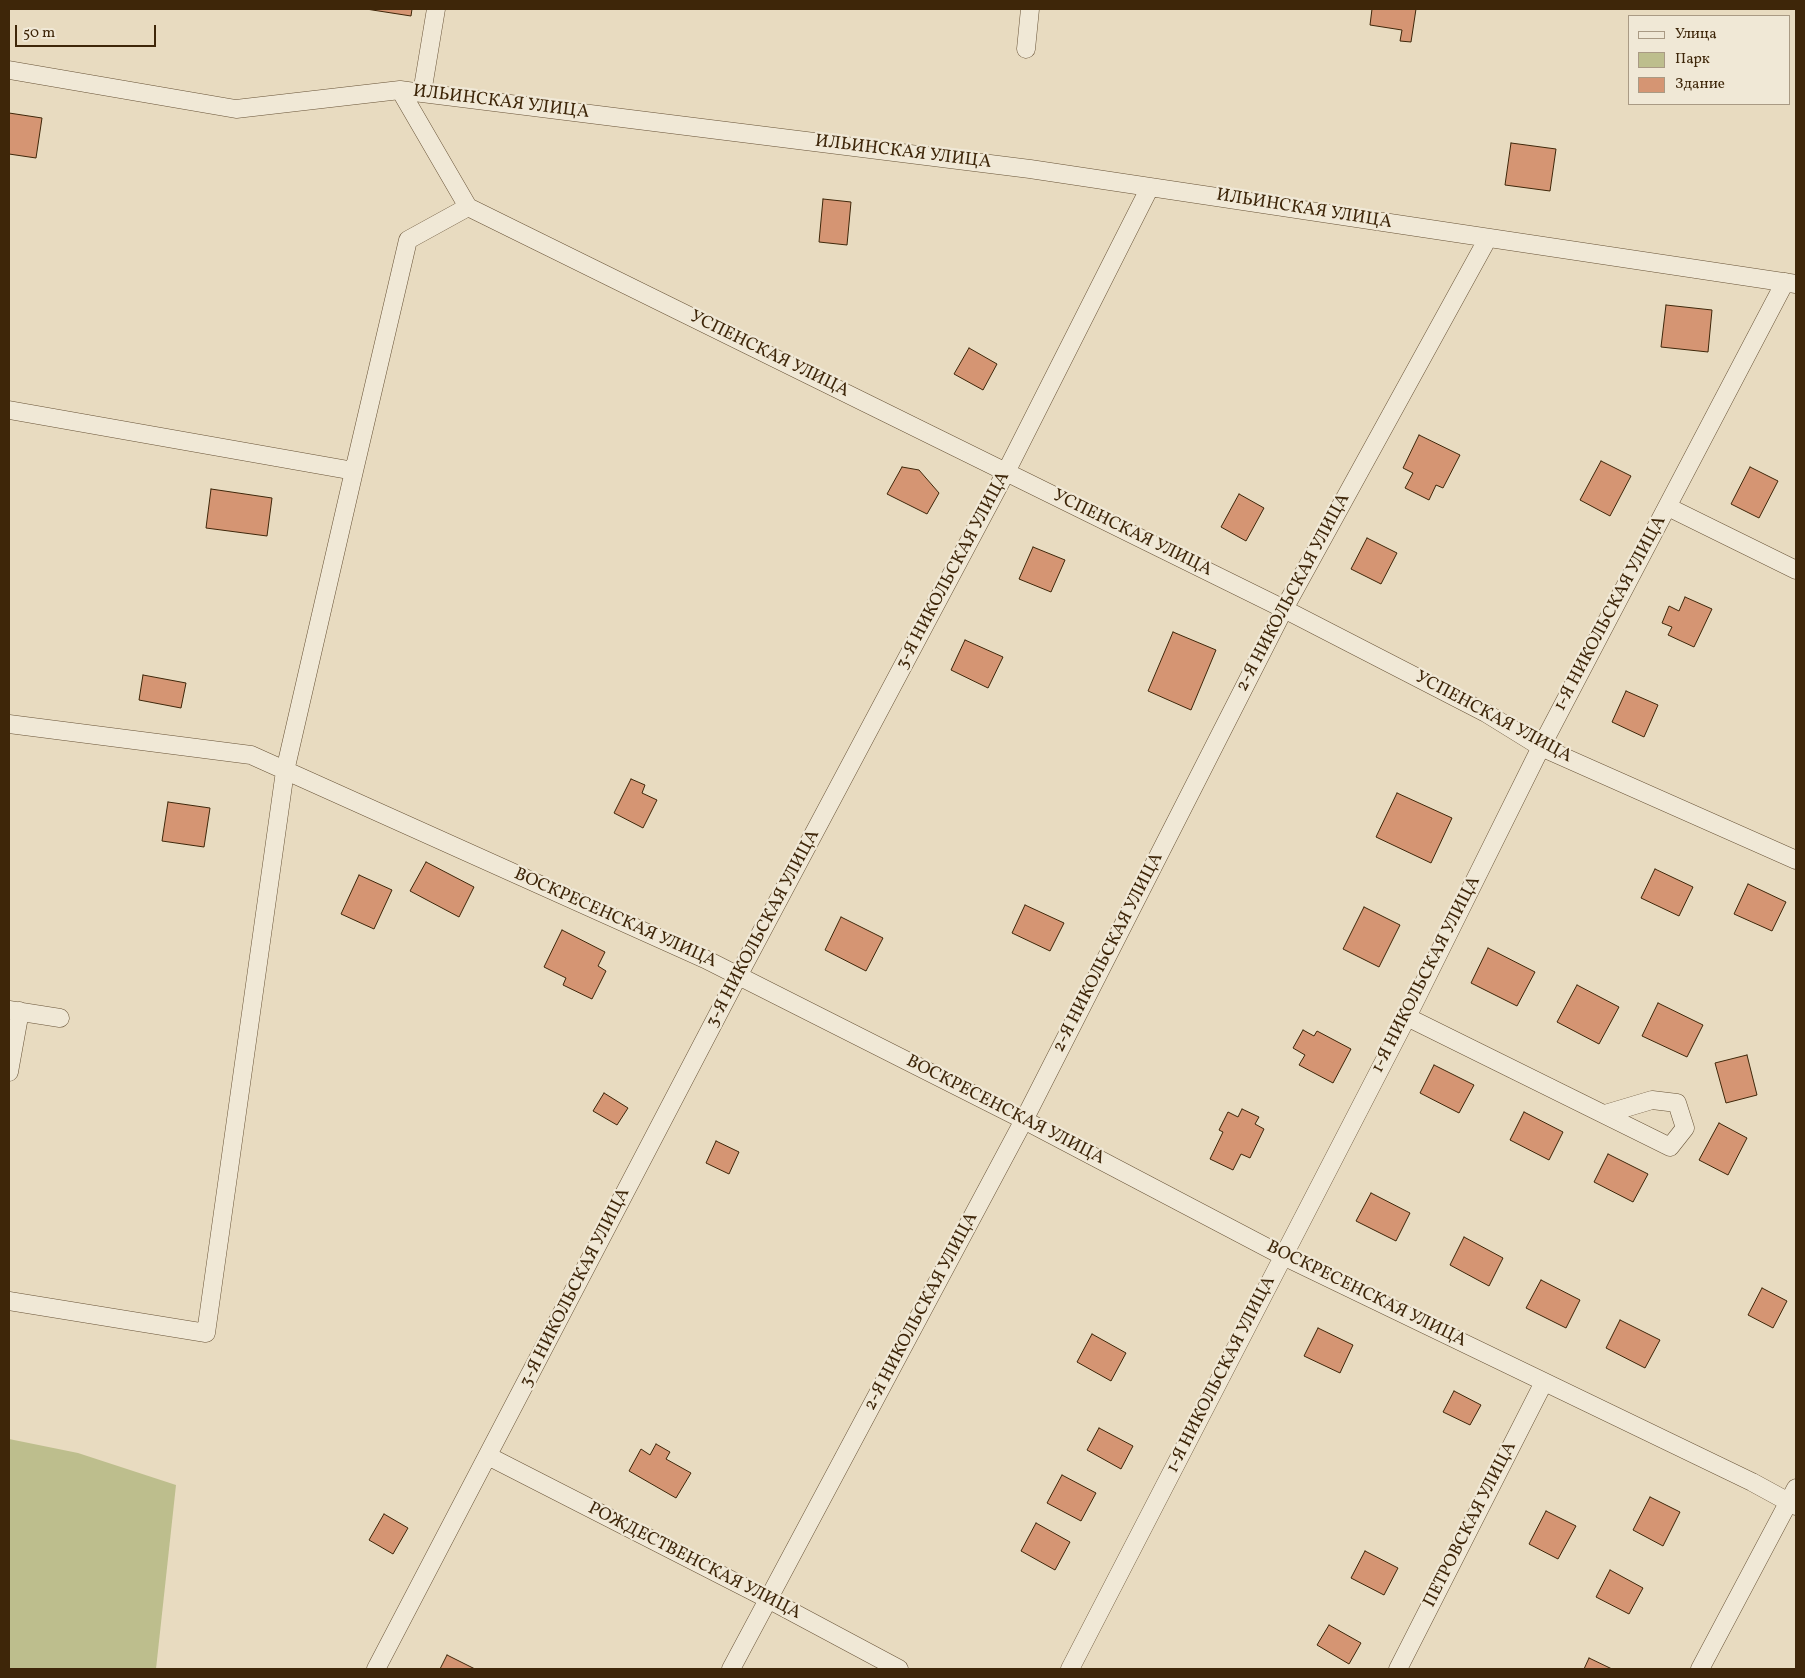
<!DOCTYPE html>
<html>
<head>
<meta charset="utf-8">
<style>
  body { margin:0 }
  #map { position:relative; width:1805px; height:1678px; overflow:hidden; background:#e8dbc0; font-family:Vollkorn,serif }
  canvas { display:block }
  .frame { position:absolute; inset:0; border:10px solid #3e2609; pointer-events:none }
  .legend { position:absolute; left:1628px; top:15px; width:162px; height:90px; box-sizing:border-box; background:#f0e8d6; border:1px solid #a99a84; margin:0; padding:6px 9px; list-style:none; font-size:15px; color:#3e2609 }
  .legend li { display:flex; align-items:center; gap:10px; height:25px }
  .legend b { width:25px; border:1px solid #a99a84 }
  .scale { position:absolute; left:15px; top:25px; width:141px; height:22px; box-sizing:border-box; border:2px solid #3e2609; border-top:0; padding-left:6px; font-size:15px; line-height:18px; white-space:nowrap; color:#3e2609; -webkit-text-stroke:4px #f0e8d6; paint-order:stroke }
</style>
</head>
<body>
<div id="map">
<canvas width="1805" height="1678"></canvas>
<div class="frame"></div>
<ul class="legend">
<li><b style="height:6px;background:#f0e8d6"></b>Улица</li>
<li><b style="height:14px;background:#bdbe8d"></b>Парк</li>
<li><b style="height:14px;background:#d59573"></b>Здание</li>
</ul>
<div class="scale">50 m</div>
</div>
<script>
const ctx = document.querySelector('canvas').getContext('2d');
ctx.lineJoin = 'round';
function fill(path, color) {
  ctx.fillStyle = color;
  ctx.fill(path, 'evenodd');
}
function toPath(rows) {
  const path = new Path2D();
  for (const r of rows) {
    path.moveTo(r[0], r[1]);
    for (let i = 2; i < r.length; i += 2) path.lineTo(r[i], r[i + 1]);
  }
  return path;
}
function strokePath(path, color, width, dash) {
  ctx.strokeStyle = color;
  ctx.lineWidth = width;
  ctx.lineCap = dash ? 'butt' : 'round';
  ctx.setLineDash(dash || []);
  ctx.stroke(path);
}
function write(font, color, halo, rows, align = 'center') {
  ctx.font = font + ' Vollkorn,serif';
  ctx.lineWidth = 4.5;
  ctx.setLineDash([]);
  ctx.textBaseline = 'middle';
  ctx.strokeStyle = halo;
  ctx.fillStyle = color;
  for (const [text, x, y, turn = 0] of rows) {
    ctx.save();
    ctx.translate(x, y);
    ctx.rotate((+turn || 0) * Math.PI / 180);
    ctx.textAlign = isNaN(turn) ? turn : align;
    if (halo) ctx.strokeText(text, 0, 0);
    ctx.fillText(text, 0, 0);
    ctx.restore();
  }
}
const green = toPath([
  [9,1439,78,1453,176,1485,156,1669,9,1669]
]);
const building = toPath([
  [366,9,412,9,411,16,366,9],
  [1372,9,1416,9,1411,42,1400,41,1402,30,1370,25,1372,9],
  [9,113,42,118,36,158,9,154,9,113],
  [1511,143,1556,149,1550,191,1505,185,1511,143],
  [823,199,851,202,847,245,819,242,823,199],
  [1666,305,1712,310,1708,352,1661,347,1666,305],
  [969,348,997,364,983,390,954,374,969,348],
  [1419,435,1460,455,1443,488,1436,485,1429,500,1405,488,1413,473,1403,468,1419,435],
  [1601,461,1631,476,1610,516,1580,500,1601,461],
  [902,467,919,470,939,493,927,514,887,494,902,467],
  [1750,467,1778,481,1759,518,1731,504,1750,467],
  [211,489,272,498,267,536,206,528,211,489],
  [1239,494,1264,508,1246,541,1221,527,1239,494],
  [1367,538,1397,553,1381,584,1351,569,1367,538],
  [1033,547,1065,560,1051,592,1019,579,1033,547],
  [1685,597,1712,609,1694,647,1668,635,1672,627,1662,623,1669,606,1679,611,1685,597],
  [1173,632,1216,650,1191,710,1148,691,1173,632],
  [965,640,1003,657,988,688,951,670,965,640],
  [143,675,186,683,181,708,139,700,143,675],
  [1626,691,1658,705,1644,737,1612,722,1626,691],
  [631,779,645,785,642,793,657,800,643,828,614,813,631,779],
  [1397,793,1452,818,1431,863,1376,837,1397,793],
  [168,802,210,808,204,847,162,841,168,802],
  [426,862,474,887,459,917,410,891,426,862],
  [1655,869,1693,887,1679,916,1641,898,1655,869],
  [359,875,392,890,374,929,341,914,359,875],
  [1748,884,1786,902,1772,931,1734,914,1748,884],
  [1025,905,1064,923,1050,951,1012,933,1025,905],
  [1364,907,1400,925,1379,967,1343,949,1364,907],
  [841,917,883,938,866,971,825,950,841,917],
  [562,930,605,952,598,966,606,971,592,999,563,985,566,978,544,967,562,930],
  [1488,948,1535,972,1517,1006,1471,983,1488,948],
  [1577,985,1619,1007,1599,1044,1557,1022,1577,985],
  [1658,1003,1703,1025,1687,1057,1642,1036,1658,1003],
  [1303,1030,1314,1036,1317,1031,1351,1049,1333,1083,1299,1065,1305,1055,1293,1048,1303,1030],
  [1747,1055,1757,1095,1726,1103,1715,1063,1747,1055],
  [1434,1065,1474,1085,1459,1113,1420,1093,1434,1065],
  [604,1093,628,1108,617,1125,593,1111,604,1093],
  [1242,1109,1259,1117,1255,1124,1264,1129,1250,1158,1241,1154,1233,1170,1210,1159,1223,1132,1219,1130,1228,1112,1238,1117,1242,1109],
  [1524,1112,1563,1132,1549,1160,1510,1140,1524,1112],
  [1719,1123,1747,1138,1728,1175,1699,1160,1719,1123],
  [716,1141,739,1152,729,1174,706,1163,716,1141],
  [1608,1154,1648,1174,1633,1202,1594,1182,1608,1154],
  [1371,1193,1410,1213,1396,1241,1356,1221,1371,1193],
  [1464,1237,1503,1258,1489,1286,1450,1265,1464,1237],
  [1541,1280,1580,1300,1566,1328,1526,1308,1541,1280],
  [1762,1288,1787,1301,1773,1328,1748,1315,1762,1288],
  [1620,1320,1660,1340,1645,1368,1606,1348,1620,1320],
  [1318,1328,1353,1345,1340,1373,1304,1356,1318,1328],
  [1092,1334,1126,1353,1111,1381,1077,1362,1092,1334],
  [1454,1391,1481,1405,1470,1425,1443,1412,1454,1391],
  [1099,1428,1133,1446,1121,1469,1087,1450,1099,1428],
  [656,1444,670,1452,666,1459,691,1473,676,1498,629,1471,641,1449,650,1455,656,1444],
  [1062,1475,1096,1493,1081,1521,1047,1503,1062,1475],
  [1650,1497,1680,1512,1663,1546,1633,1530,1650,1497],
  [1546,1511,1576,1526,1558,1559,1529,1544,1546,1511],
  [384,1514,408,1528,393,1554,369,1540,384,1514],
  [1036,1523,1070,1542,1055,1570,1021,1551,1036,1523],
  [1365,1551,1398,1568,1384,1595,1351,1578,1365,1551],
  [1610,1570,1643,1588,1629,1614,1596,1597,1610,1570],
  [1329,1625,1361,1643,1349,1664,1317,1645,1329,1625],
  [447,1655,475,1669,440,1669,447,1655],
  [1589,1658,1612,1669,1584,1669,1589,1658]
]);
const minor = toPath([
  [1026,49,1030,9],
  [9,70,236,109,400,90,422,93,1030,169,1796,284],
  [400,90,468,207],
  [422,93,436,9],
  [468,207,1284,609,1486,713,1541,747,1796,860],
  [9,410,354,471],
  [1668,507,1796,570],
  [9,724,251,755,705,959,1024,1120,1283,1256,1752,1482,1796,1506],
  [9,1010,60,1018],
  [1407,1017,1670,1147,1685,1128,1677,1103,1652,1100,1605,1114],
  [9,1072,20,1011],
  [9,1301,206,1333,285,771,354,471,408,240,468,207],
  [488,1456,768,1599,899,1669],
  [376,1669,738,976,1006,472,1150,187],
  [731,1669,1024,1120,1284,609,1488,238],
  [1070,1669,1407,1017,1541,747,1785,282],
  [1398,1669,1544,1382],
  [1700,1669,1796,1488]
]);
const streetNames = [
  ["ИЛЬИНСКАЯ УЛИЦА",501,103,7],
  ["ИЛЬИНСКАЯ УЛИЦА",903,153,7],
  ["ИЛЬИНСКАЯ УЛИЦА",1304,210,9],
  ["УСПЕНСКАЯ УЛИЦА",769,355,26],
  ["УСПЕНСКАЯ УЛИЦА",1132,534,26],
  ["3-Я НИКОЛЬСКАЯ УЛИЦА",954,571,-62],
  ["2-Я НИКОЛЬСКАЯ УЛИЦА",1294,593,-62],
  ["1-Я НИКОЛЬСКАЯ УЛИЦА",1611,614,-62],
  ["УСПЕНСКАЯ УЛИЦА",1493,718,28],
  ["ВОСКРЕСЕНСКАЯ УЛИЦА",615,919,24],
  ["3-Я НИКОЛЬСКАЯ УЛИЦА",764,929,-62],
  ["2-Я НИКОЛЬСКАЯ УЛИЦА",1109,953,-63],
  ["1-Я НИКОЛЬСКАЯ УЛИЦА",1427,975,-63],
  ["ВОСКРЕСЕНСКАЯ УЛИЦА",1005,1111,27],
  ["3-Я НИКОЛЬСКАЯ УЛИЦА",576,1288,-63],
  ["ВОСКРЕСЕНСКАЯ УЛИЦА",1366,1295,26],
  ["2-Я НИКОЛЬСКАЯ УЛИЦА",922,1312,-62],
  ["1-Я НИКОЛЬСКАЯ УЛИЦА",1222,1375,-63],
  ["ПЕТРОВСКАЯ УЛИЦА",1471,1525,-63],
  ["РОЖДЕСТВЕНСКАЯ УЛИЦА",694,1562,27]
];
fill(green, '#bdbe8d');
fill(building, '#d59573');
strokePath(building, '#3e2609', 1);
strokePath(minor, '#685337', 19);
strokePath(minor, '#f0e8d6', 18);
write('18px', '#3e2609', '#f0e8d6', streetNames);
</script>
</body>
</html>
